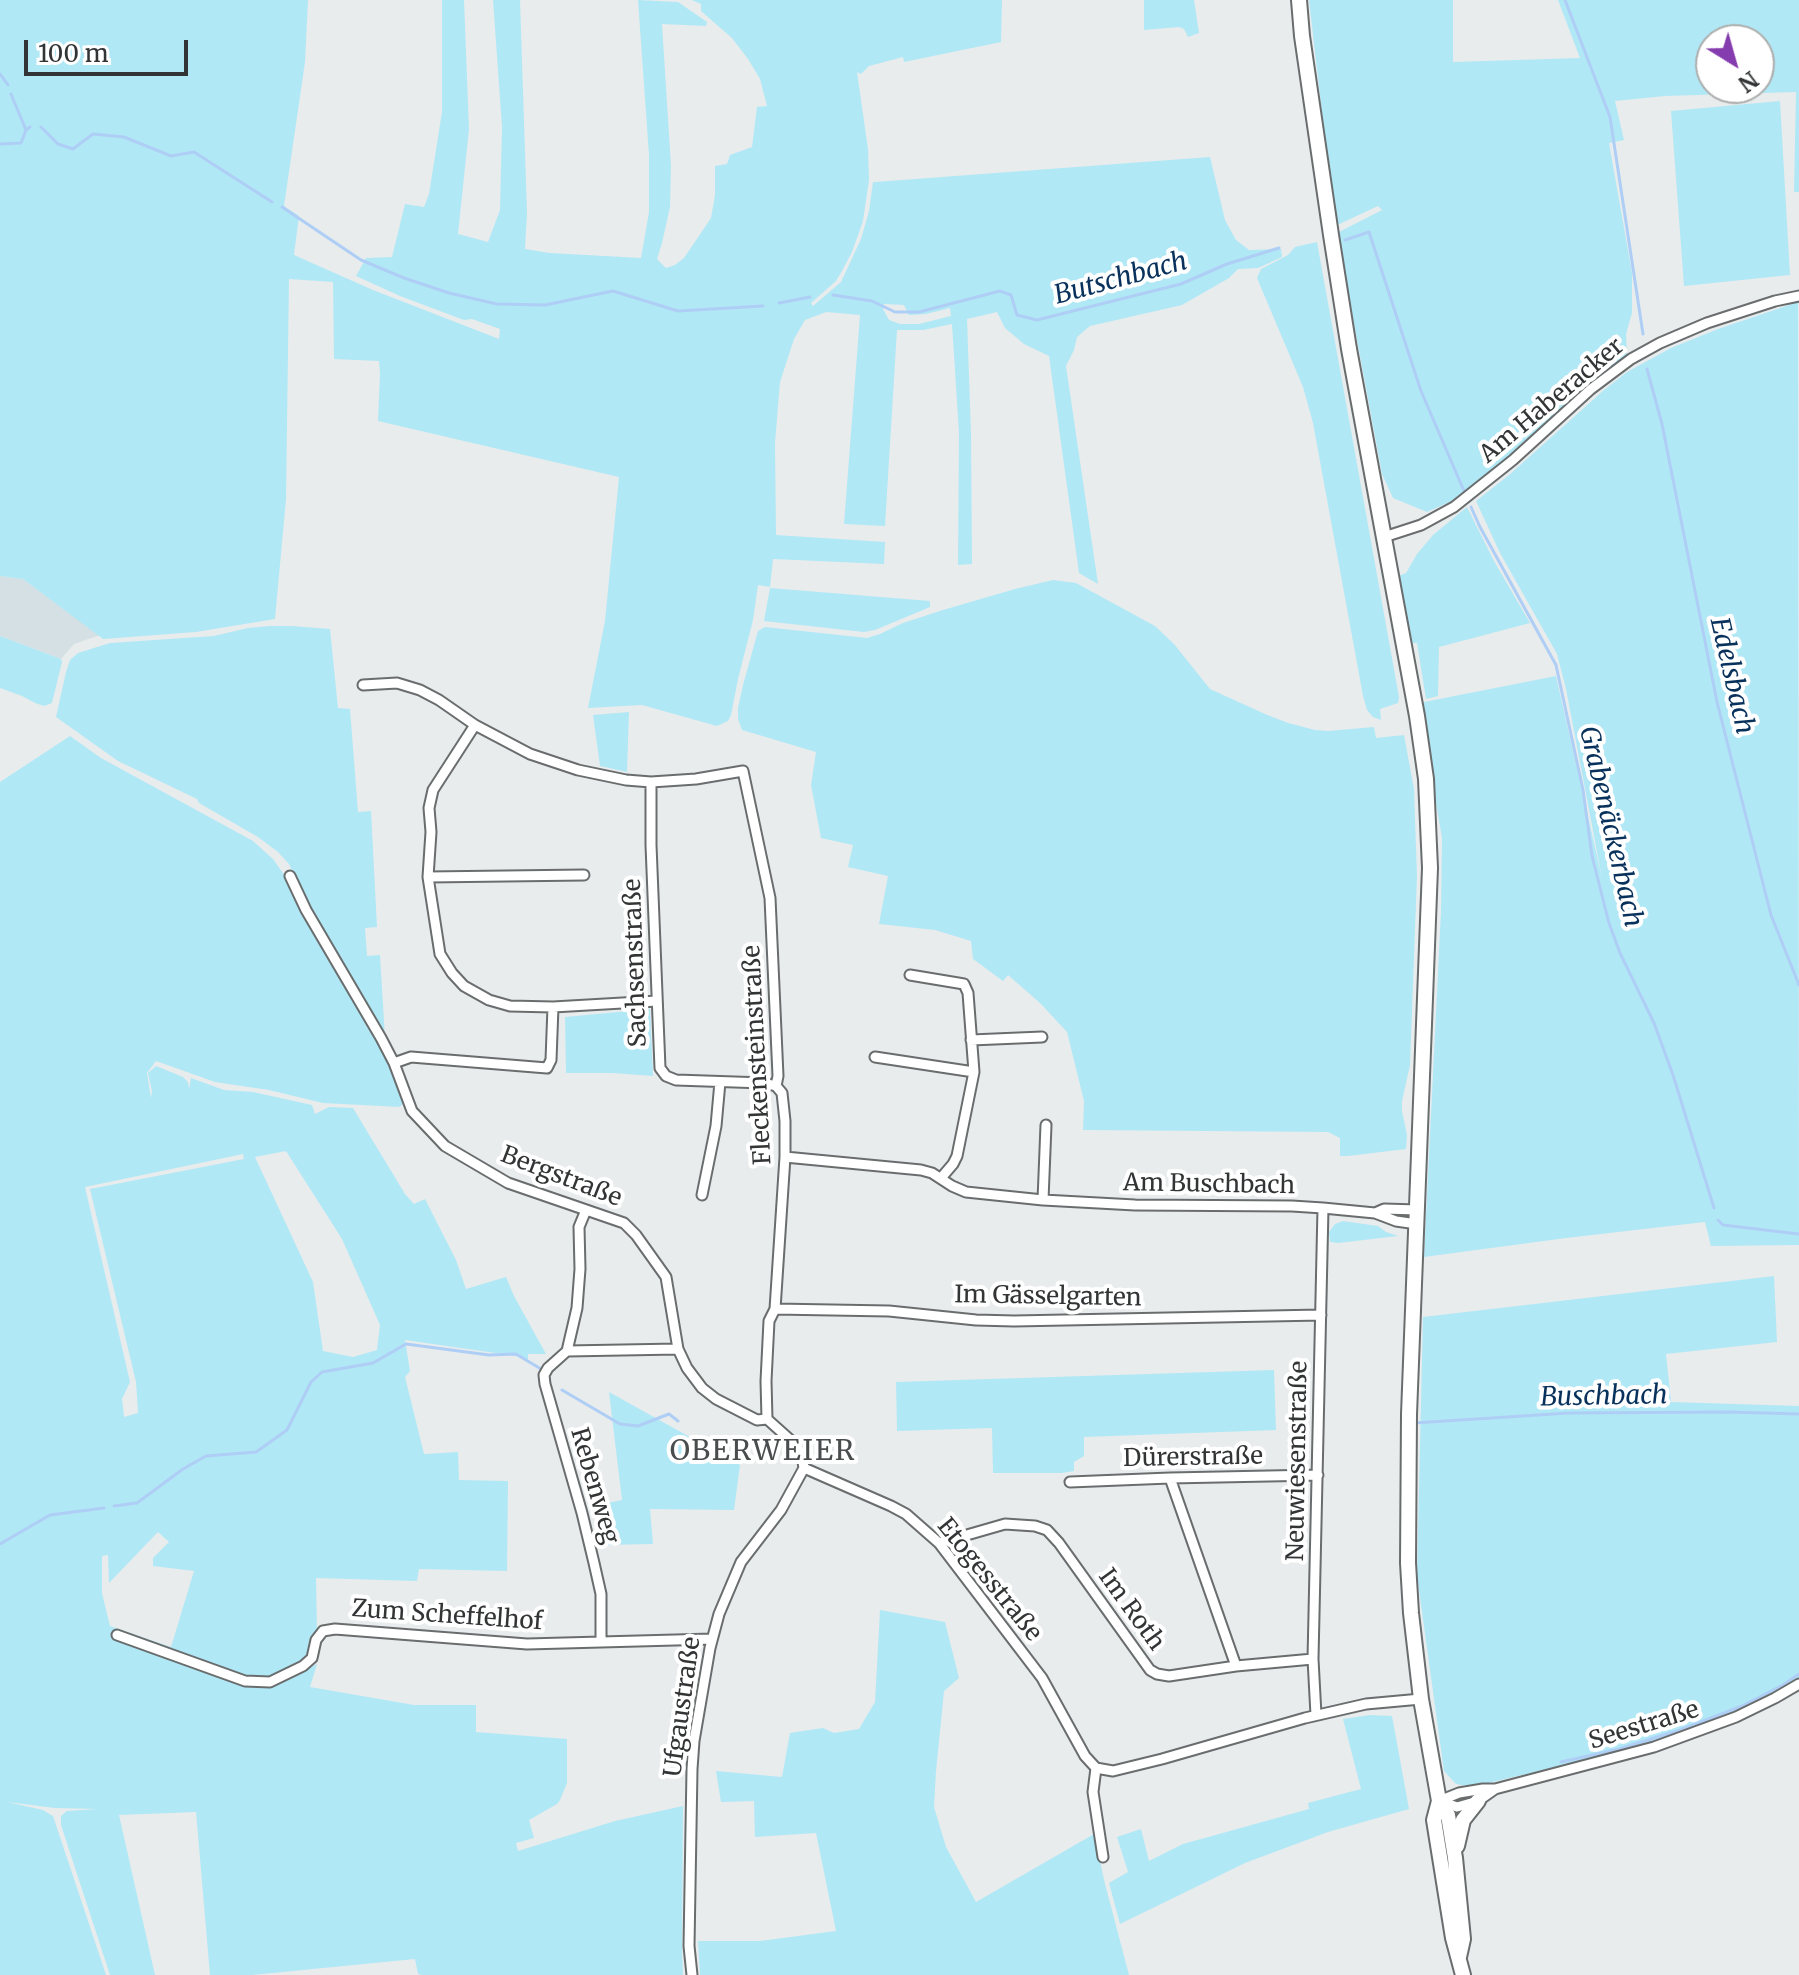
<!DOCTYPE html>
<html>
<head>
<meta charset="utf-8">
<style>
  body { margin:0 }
  #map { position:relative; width:1799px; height:1975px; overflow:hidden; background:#e8eced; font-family:Merriweather,serif }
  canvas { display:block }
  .north { position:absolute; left:1695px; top:24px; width:80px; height:80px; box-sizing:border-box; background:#fff; border:2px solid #adaeae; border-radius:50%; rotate:143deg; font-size:22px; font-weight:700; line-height:32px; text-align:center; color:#333435 }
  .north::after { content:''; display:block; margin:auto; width:28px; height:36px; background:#853cae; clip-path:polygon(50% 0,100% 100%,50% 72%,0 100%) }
  .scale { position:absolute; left:24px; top:40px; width:164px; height:36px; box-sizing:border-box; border:4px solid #333435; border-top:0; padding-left:10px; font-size:24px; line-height:28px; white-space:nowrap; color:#333435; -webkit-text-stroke:6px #fff; paint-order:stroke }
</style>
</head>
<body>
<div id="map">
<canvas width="1799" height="1975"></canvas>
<div class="north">N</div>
<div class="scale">100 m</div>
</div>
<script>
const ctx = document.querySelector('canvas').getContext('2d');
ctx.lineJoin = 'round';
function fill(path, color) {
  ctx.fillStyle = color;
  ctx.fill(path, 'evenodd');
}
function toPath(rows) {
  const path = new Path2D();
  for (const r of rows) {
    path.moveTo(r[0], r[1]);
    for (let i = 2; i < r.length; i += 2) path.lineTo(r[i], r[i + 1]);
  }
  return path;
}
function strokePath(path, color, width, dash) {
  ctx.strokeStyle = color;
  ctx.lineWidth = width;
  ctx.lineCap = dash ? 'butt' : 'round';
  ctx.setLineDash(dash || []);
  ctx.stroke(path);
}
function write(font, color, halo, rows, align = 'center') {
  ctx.font = font + ' Merriweather,serif';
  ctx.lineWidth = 8;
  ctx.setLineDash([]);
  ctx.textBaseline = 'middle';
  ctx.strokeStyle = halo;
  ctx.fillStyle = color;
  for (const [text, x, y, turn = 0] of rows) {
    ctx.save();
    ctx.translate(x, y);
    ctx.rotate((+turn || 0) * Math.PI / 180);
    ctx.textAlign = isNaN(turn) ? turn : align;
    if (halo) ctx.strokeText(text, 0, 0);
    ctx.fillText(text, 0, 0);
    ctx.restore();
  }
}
const built = toPath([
  [0,576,23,579,100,635,74,644,61,659,0,636]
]);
const green = toPath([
  [0,0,308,0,305,62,284,206,299,216,294,255,373,290,499,339,500,329,472,319,464,320,400,296,356,276,366,258,392,257,405,204,424,207,429,194,442,112,442,0,464,0,469,129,458,234,488,242,500,210,502,127,493,0,520,0,527,213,525,249,550,253,641,258,649,212,649,155,638,0,678,2,707,22,706,26,662,24,671,166,670,207,662,243,657,259,666,268,675,265,684,258,711,218,715,195,715,166,727,164,730,155,752,147,757,107,767,106,760,79,748,59,732,38,701,11,701,4,692,0,1002,0,1001,42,904,62,903,57,869,66,861,74,857,72,868,149,869,180,863,221,852,252,842,271,836,281,811,303,813,306,841,282,861,239,869,211,873,182,875,182,1210,157,1225,220,1236,240,1249,250,1281,249,1282,257,1258,268,1238,269,1229,278,1182,305,1090,326,1077,337,1074,350,1066,366,1098,584,1079,573,1049,356,1024,344,1005,328,997,312,967,319,971,433,972,564,958,565,959,433,952,324,923,330,897,330,885,526,844,524,860,315,826,312,805,320,794,339,780,382,775,443,776,535,885,542,884,564,773,559,770,587,758,585,753,620,738,679,731,715,728,721,717,726,642,705,588,708,605,621,619,477,378,421,380,373,379,361,334,359,333,282,289,279,286,499,275,619,196,632,103,639,23,579,0,576],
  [884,304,904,305,909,315,926,314,950,308,951,316,919,324,900,324,889,320,883,309],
  [1144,0,1194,0,1199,33,1188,37,1184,29,1179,27,1144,30],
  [1309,0,1453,0,1453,62,1580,58,1558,0,1799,0,1799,192,1794,192,1796,92,1665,96,1615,101,1624,140,1609,143,1632,273,1632,313,1626,334,1627,356,1601,375,1489,474,1452,501,1427,512,1393,498,1382,474,1337,233,1382,210,1378,206,1335,226],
  [1711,40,1759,40,1759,88,1711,88],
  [1780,101,1790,275,1684,286,1671,111],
  [1317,242,1399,697,1398,703,1380,709,1381,720,1373,717,1367,710,1363,696,1313,423,1303,387,1257,278,1261,269,1288,255,1295,247],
  [1798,302,1799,1245,1711,1246,1705,1222,1566,1238,1424,1257,1441,911,1442,838,1419,703,1556,676,1602,878,1566,689,1557,654,1500,553,1476,501,1509,475,1604,390,1627,372,1671,348,1718,329],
  [1467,507,1494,561,1530,623,1439,647,1438,696,1426,699,1417,643,1409,643,1396,577,1406,573,1417,554,1433,535],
  [1053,580,1076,583,1155,626,1174,644,1210,689,1265,714,1288,723,1315,730,1328,731,1374,727,1376,738,1404,735,1414,789,1417,876,1410,1065,1402,1101,1402,1111,1407,1135,1406,1149,1348,1156,1340,1156,1340,1138,1328,1132,1083,1130,1084,1101,1067,1032,1040,1003,1008,975,1003,981,973,959,971,941,935,930,879,924,888,876,848,867,853,845,821,838,811,785,816,752,742,730,738,719,738,708,743,685,758,631,765,627,867,638,880,634,903,623,943,610,1015,589],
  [770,588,930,601,930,607,875,630,864,632,764,621],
  [270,626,292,626,330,629,338,708,350,709,358,812,371,811,377,927,365,928,367,956,380,955,385,1038,312,915,289,864,278,852,258,837,199,803,197,799,118,761,56,717,66,672,70,660,78,653,110,643,214,636,248,628],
  [0,636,61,659,62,662,52,703,44,706,35,703,22,696,0,688],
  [629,712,627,772,600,766,593,715],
  [70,736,101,758,253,841,273,859,285,876,301,910,366,1022,365,1024,388,1057,403,1104,399,1107,323,1103,269,1090,215,1082,156,1061,147,1073,151,1098,152,1091,148,1073,156,1066,183,1077,188,1082,189,1089,191,1078,224,1090,253,1092,312,1105,315,1114,329,1107,353,1108,405,1194,414,1204,425,1199,456,1260,466,1289,506,1277,514,1296,546,1354,528,1354,528,1360,516,1356,405,1340,410,1371,405,1377,424,1454,458,1452,459,1480,508,1481,507,1571,419,1569,417,1581,316,1578,317,1631,312,1639,307,1659,269,1679,258,1680,272,1687,317,1664,310,1687,414,1705,476,1705,476,1732,567,1739,567,1783,560,1800,557,1804,529,1820,534,1838,516,1843,518,1851,615,1821,683,1806,682,1950,683,1975,422,1975,418,1974,415,1959,252,1975,210,1975,196,1812,119,1815,155,1975,110,1975,61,1825,61,1816,67,1811,97,1809,55,1808,7,1802,43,1810,53,1816,106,1975,0,1975,0,782],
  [286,1151,342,1239,380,1325,377,1350,353,1357,323,1351,313,1282,255,1157],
  [243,1154,244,1159,90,1189,136,1382,138,1413,124,1417,122,1399,130,1382,85,1187],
  [158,1532,169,1542,153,1558,153,1566,194,1571,171,1647,110,1626,102,1593,102,1556,108,1555,109,1583],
  [650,1009,653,1076,612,1073,566,1073,565,1017],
  [1343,1221,1378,1226,1386,1232,1398,1236,1338,1243,1330,1242,1329,1232,1335,1224],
  [1774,1276,1777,1342,1666,1354,1671,1402,1799,1406,1799,1679,1763,1700,1730,1714,1682,1734,1647,1745,1476,1786,1460,1785,1455,1783,1444,1771,1417,1576,1423,1317],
  [1274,1370,1276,1430,1084,1437,1084,1456,1074,1462,1074,1471,1062,1473,993,1473,992,1428,897,1431,896,1382],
  [609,1392,740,1465,734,1510,650,1509,653,1544,603,1545,593,1506,622,1500],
  [880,1610,945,1622,959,1678,944,1691,936,1771,934,1807,946,1847,976,1902,1094,1834,1105,1884,1129,1975,700,1975,698,1941,760,1941,836,1931,816,1833,755,1837,754,1801,721,1802,716,1771,782,1777,790,1733,823,1728,834,1733,859,1729,875,1702],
  [1370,1715,1392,1716,1409,1809,1328,1832,1245,1863,1120,1924,1109,1883,1128,1872,1117,1837,1141,1829,1149,1861,1183,1844,1309,1809,1308,1803,1361,1789,1343,1719]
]);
const stream = toPath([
  [1565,0,1610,117,1643,334],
  [0,74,8,85],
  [11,94,26,130,30,127],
  [41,127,58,144,73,149,93,134,124,137,171,156,194,152,272,202],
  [0,144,21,143,26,130],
  [282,207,361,260,404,278,449,293,497,304,545,305,613,291,678,311,763,306],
  [1345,240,1369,232,1421,391,1464,491],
  [833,295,872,301,895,312,919,312,1000,291,1011,295,1017,315,1037,320,1181,284,1227,264,1279,248],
  [779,303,810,297],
  [1647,369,1662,424,1717,702,1771,915,1799,985],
  [1471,507,1480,527,1556,665,1583,790,1592,856,1609,923,1620,953,1654,1023,1673,1075,1714,1208],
  [1718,1220,1723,1225,1799,1234],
  [562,1390,620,1424,638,1426,669,1414,678,1421],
  [1414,1423,1569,1413,1729,1412,1799,1414],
  [114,1506,137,1503,183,1469,206,1456,256,1452,287,1430,311,1382,322,1372,373,1363,406,1344,489,1355,516,1354,541,1369],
  [0,1544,50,1515,104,1508],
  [1561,1762,1619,1749,1680,1730,1742,1706,1783,1685,1799,1674]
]);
const minor = toPath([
  [1384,537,1421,525,1454,507,1513,460,1591,389,1631,359,1660,343,1707,323,1775,301,1799,296],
  [363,685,397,683,420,690,439,700,475,725,530,754,578,770,626,780,651,782,696,779,743,771,770,898,778,1076,776,1086,782,1093,785,1121,785,1157,775,1309,769,1321,766,1381,767,1419,796,1445,802,1456,804,1468],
  [475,725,433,790,429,808,431,832,428,877,440,954,452,973,464,986,489,1000,510,1006,553,1007,657,1001],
  [651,782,651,845,660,1068,666,1076,676,1080,764,1083,776,1086],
  [290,876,306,910,381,1038,394,1063,412,1111,445,1146,508,1183,624,1223,636,1235,666,1277,678,1349,687,1368,702,1388,716,1399,757,1420,767,1419],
  [428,877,584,875],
  [910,975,964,984,968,993,974,1072,957,1156,953,1164,941,1178],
  [971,1040,1042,1037],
  [875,1057,974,1072],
  [394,1063,411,1057,547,1068,551,1060,553,1007],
  [785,1157,921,1170,932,1173,952,1186,966,1192,1043,1200,1135,1205,1292,1206,1323,1208,1375,1213,1396,1221,1417,1224],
  [702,1195,716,1126,720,1082],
  [1043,1200,1046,1125],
  [586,1210,579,1227,580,1269,577,1308,567,1351,548,1368,544,1375,545,1384,582,1513,594,1563,601,1594,601,1641],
  [1375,1213,1384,1209,1418,1210],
  [775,1309,889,1311,976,1320,1014,1321,1321,1315],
  [567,1351,678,1349],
  [804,1468,891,1506,906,1514,939,1543,1042,1678,1085,1756,1096,1768,1113,1771,1162,1759,1305,1718,1366,1704,1421,1699],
  [1170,1478,1236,1666],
  [1070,1482,1170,1478,1318,1475],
  [939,1543,1005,1524,1035,1526,1047,1530,1059,1543,1150,1670,1157,1674,1169,1676,1236,1666,1313,1659],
  [117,1635,245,1681,270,1682,303,1666,312,1658,316,1640,323,1631,335,1629,527,1644,712,1639],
  [1316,1715,1313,1659,1323,1208],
  [1096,1768,1093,1792,1103,1857],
  [1439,1801,1459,1793,1483,1789,1495,1789,1654,1747,1736,1717,1775,1698,1799,1684],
  [1440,1801,1457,1807,1478,1801,1495,1789],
  [692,1975,689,1946,692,1769,694,1741,710,1648,719,1614,741,1562,781,1510,804,1468]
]);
const secondary = toPath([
  [1299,0,1302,36,1331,235,1349,349,1417,716,1426,779,1430,868,1409,1414,1408,1563,1411,1613,1421,1699,1439,1801,1448,1815,1455,1858,1463,1939,1459,1957],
  [1439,1801,1434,1820,1453,1938,1463,1975],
  [1457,1846,1463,1820,1478,1801]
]);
const streetNames = [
  ["Am Haberacker",1552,401,-40],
  ["Sachsenstraße",636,963,-92],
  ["Fleckensteinstraße",758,1055,-93],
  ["Bergstraße",561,1177,21],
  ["Am Buschbach",1209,1185,1],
  ["Im Gässelgarten",1048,1297,1],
  ["Dürerstraße",1193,1458,-1],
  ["Neuwiesenstraße",1298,1461,-89],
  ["Rebenweg",594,1486,74],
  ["Etogesstraße",989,1580,51],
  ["Im Roth",1131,1610,54],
  ["Zum Scheffelhof",447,1616,4],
  ["Ufgaustraße",683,1707,-82],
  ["Seestraße",1644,1726,-17]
];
const waterNames = [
  ["Butschbach",1121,279,-15],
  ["Edelsbach",1731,676,77],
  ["Grabenäckerbach",1610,827,77],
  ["Buschbach",1604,1397,-1]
];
const quarterNames = [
  ["OBERWEIER",763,1452]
];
fill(built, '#d4e0e3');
fill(green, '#b1e8f6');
strokePath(stream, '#afcef5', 3);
strokePath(minor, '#6a6d6e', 13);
strokePath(secondary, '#6a6d6e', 18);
strokePath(minor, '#fff', 9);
strokePath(secondary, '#fff', 14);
write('24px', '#333435', '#fff', streetNames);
write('italic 26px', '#08315c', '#fff', waterNames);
ctx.letterSpacing = '2px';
write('28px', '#4a4d4e', '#fff', quarterNames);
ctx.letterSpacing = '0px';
</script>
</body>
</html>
